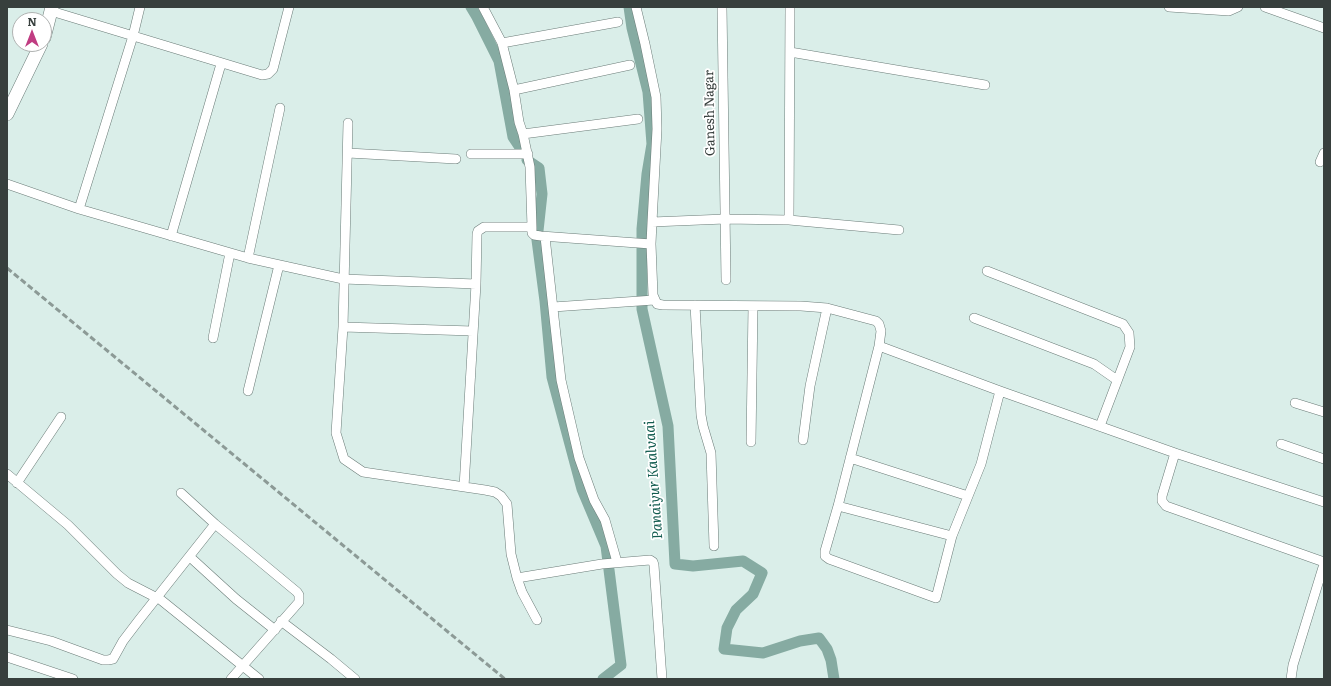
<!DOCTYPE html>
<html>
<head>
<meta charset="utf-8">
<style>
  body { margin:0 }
  #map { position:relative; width:1331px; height:686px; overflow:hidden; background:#daeee9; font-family:Literata,serif }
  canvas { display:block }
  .frame { position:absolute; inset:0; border:8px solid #373f3d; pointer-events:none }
  .north { position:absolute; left:12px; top:12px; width:40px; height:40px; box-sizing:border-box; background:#fff; border:1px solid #afb2b1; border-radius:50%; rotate:0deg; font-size:11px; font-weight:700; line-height:16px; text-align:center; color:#373f3d }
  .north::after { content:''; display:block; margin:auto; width:14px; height:18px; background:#c03d82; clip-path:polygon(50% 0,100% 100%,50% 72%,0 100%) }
</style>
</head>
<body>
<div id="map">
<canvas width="1331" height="686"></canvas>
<div class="frame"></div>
<div class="north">N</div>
</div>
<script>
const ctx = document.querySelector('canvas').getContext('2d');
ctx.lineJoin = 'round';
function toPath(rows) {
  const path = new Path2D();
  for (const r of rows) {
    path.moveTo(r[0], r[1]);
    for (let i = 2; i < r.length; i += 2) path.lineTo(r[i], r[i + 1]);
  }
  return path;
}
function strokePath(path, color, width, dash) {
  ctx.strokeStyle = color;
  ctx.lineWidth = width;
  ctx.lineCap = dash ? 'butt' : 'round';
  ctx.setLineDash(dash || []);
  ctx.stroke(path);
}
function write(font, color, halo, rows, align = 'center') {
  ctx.font = font + ' Literata,serif';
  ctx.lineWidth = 3.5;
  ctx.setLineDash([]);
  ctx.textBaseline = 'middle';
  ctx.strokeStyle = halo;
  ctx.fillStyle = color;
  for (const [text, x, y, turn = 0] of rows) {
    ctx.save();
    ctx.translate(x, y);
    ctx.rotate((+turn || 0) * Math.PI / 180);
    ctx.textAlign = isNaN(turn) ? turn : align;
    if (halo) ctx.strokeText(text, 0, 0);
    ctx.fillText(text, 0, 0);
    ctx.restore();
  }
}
const canal = toPath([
  [471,7,477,17,499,61,513,137,519,146],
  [629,7,632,28,648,92,652,144,647,174,642,229,642,309,668,426,675,564,693,566,743,561,762,573,753,594,736,610,727,628,724,649,763,653,800,641,819,638,827,649,831,660,834,679],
  [527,160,539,168,542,194,537,240,545,301,552,377,582,489,606,546,621,665,603,679]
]);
const street = toPath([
  [483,7,502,43],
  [636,7,645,44,656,97,657,129,652,222],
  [722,7,726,280],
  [1169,7,1229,11,1238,7],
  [1265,7,1324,28],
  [51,11,262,75,268,74,273,69,289,7],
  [790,52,985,85],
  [514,90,630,65],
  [348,123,343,327,336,433,344,459,363,472,485,490,495,492,501,496,507,504,511,554,517,578,522,592,537,620],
  [523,134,519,122,514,90,502,43,618,22],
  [348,153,456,159],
  [471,154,528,154],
  [1320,162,1324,153],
  [7,184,79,209,248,258,343,279,476,284,477,234,478,231,484,227,532,227,532,233,534,235,541,236,651,244,652,222,725,219,789,220,899,230],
  [79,209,133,36,140,7],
  [789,220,790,7],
  [532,227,530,167,523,134,638,119],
  [171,236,221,64],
  [545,237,561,380,579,458,594,500,605,520,617,562],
  [651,244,653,295,657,304,663,305,801,306,827,308,876,321,879,324,881,331,879,346,838,506,825,551,825,556,829,559,936,598,952,536],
  [248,258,280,108],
  [987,271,1123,324,1129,333,1130,347,1100,426],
  [695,305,701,415,703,426,711,453,714,546],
  [553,307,654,300],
  [974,318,1094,364,1117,380],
  [343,327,473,331],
  [213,338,230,253],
  [879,346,1000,391,1175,453,1324,502],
  [248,391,279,265],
  [1295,403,1324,412],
  [803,440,810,386,827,308],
  [751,442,753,306],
  [1281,444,1324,459],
  [1175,453,1162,496,1162,501,1166,506,1324,562],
  [850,458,968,496],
  [7,474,68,525,117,574,128,583,161,600,259,679],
  [17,483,61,417],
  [464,487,476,284],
  [181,493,215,524,297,592,299,595,299,602,231,679],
  [838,506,952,536,981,464,1000,391],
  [190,557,236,599,275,630],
  [517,578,602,564,650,560,653,562,654,565,662,679],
  [281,621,331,659,355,679],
  [7,630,51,641,103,660,108,660,113,659,123,641,139,620,215,524],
  [7,657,73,679],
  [1291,679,1293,665,1324,564]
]);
const secondary = toPath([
  [44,38,52,7],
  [7,114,41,44]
]);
const rail = toPath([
  [7,268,505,679]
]);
const streetNames = [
  ["Ganesh Nagar",710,113,-91]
];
const waterNames = [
  ["Panaiyur Kaalvaai",654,480,-94]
];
strokePath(canal, '#86aba2', 11);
strokePath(street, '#6b7c78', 10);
strokePath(secondary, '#6b7c78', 14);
strokePath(street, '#fff', 9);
strokePath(secondary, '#fff', 13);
strokePath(rail, '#8c9a96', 3, [6, 3]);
write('13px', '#373f3d', '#fff', streetNames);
write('italic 14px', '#125c4f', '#fff', waterNames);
</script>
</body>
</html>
